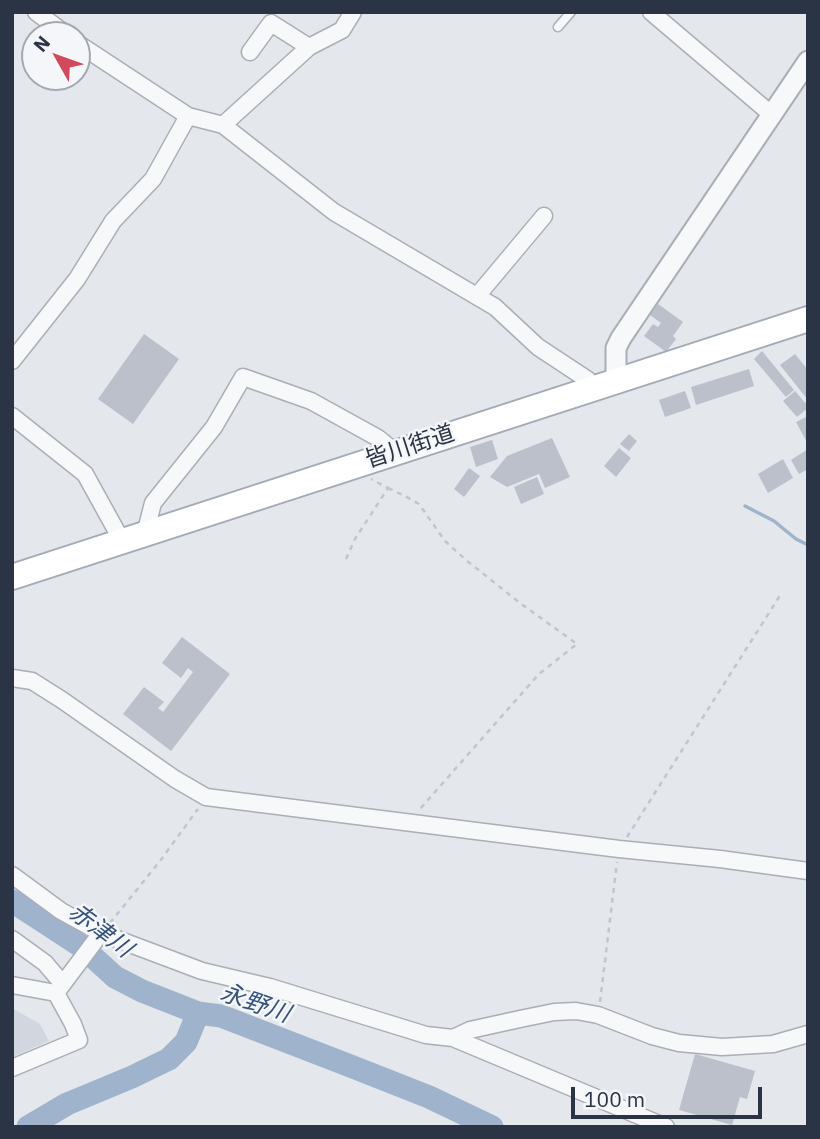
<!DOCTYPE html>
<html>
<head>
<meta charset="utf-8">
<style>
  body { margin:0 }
  #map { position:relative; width:820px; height:1139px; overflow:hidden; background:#e4e7ec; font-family:"IBM Plex Sans",sans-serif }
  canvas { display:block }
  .frame { position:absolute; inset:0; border:14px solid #2b3445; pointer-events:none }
  .north { position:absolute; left:21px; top:21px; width:70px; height:70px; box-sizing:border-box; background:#f4f6f9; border:2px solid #a4a8b1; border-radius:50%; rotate:310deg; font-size:19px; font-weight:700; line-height:28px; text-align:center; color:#2b3445 }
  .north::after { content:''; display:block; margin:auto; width:24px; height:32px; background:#d1495b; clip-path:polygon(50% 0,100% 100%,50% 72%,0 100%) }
  .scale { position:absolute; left:571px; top:1087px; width:191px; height:32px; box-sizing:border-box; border:4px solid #2b3445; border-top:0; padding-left:9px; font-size:21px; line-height:24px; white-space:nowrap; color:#2b3445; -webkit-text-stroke:5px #f4f6f9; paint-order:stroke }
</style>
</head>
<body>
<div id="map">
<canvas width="820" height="1139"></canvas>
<div class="frame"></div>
<div class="north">N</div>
<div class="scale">100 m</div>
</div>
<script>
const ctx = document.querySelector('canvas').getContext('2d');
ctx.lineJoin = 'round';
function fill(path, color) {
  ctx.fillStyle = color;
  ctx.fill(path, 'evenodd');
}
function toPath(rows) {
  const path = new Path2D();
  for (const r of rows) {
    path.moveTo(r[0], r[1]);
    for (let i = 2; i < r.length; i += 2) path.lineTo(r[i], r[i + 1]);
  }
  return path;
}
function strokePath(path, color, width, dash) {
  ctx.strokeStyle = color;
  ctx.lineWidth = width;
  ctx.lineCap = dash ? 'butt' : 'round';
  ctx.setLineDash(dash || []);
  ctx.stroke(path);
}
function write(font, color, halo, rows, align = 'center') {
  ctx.font = font + ' "IBM Plex Sans","Noto Sans JP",sans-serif';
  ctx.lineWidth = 5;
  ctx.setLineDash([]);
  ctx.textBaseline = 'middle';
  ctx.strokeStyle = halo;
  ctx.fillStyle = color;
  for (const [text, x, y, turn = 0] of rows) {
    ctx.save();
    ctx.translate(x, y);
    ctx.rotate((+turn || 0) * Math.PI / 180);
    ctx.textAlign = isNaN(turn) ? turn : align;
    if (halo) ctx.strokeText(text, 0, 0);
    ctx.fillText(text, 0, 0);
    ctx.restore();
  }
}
const built = toPath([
  [12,1008,40,1024,49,1041,12,1057]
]);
const stream = toPath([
  [745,506,774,521,796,539,808,545]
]);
const river = toPath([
  [12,901,81,946,115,977,142,991,198,1013,221,1016,353,1067,429,1097,492,1127],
  [28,1127,67,1104,132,1077,169,1059,186,1042,198,1013]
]);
const building = toPath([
  [658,304,683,322,673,336,676,339,666,352,644,336,653,324,658,327,661,323,650,315],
  [144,334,179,359,133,424,98,399],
  [762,351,794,390,786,397,754,359],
  [795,354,808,370,808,400,780,365],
  [749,369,754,386,696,405,691,387],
  [685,391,691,408,665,417,659,400],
  [795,391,808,406,808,408,797,417,783,401],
  [808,416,808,444,796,422],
  [629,434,637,441,629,451,620,444],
  [552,438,570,477,545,488,539,474,507,487,490,477,507,456],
  [492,440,498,459,476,467,470,447],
  [619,448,631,458,616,477,604,466],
  [808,449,808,469,799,474,791,460],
  [783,459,793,478,768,493,758,474],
  [469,468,480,476,464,497,454,489],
  [537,477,544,494,521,504,514,487],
  [182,637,230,674,171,751,123,714,144,687,164,702,158,708,163,712,193,672,188,668,181,678,162,663],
  [695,1054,755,1071,747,1099,740,1097,732,1125,679,1110]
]);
const path = toPath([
  [388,488,405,496,419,504,445,541,466,560,520,603,577,644,539,674,420,809],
  [346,559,355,539,388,488,371,479],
  [627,837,781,594],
  [110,923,160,861,198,809],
  [600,1002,617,862]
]);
const service = toPath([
  [558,27,571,12]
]);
const minor = toPath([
  [36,12,67,35],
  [651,12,771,114],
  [77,43,188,116,223,125,334,212,495,307,538,347,588,380,590,389],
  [250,52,271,23,309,47],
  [223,125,309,47,342,30,353,12],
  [477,296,544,216],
  [12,361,77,279,113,221,153,179,188,116],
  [12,416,85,474,122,541],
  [145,534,153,503,214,427,243,377,311,401,378,438,395,452],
  [12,678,32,681,62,700,175,779,206,797,619,849,720,859,808,871],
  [12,875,61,911,101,933,202,971,270,987,426,1035,453,1038,666,1127],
  [12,939,45,963,62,983],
  [12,985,56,993,73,1024,79,1040,12,1068],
  [56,993,101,933],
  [453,1038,470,1030,520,1019,554,1012,576,1011,598,1015,652,1036,679,1043,722,1047,773,1044,808,1034]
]);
const tertiary = toPath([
  [616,381,616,348,621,338,808,61]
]);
const primary = toPath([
  [12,577,808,319]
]);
const streetNames = [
  ["皆川街道",410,447,-18]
];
const waterNames = [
  ["赤津川",100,931,37],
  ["永野川",255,1004,19]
];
fill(built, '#d2d6de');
strokePath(stream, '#9fb4cc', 3.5);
strokePath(river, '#9fb4cc', 23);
fill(building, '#bbc0ca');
strokePath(service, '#a9aeb7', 11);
strokePath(minor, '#a9aeb7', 19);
strokePath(tertiary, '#a9aeb7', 23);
strokePath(primary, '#a3abb8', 28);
strokePath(path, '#c2c5cb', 2.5, [5, 5]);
strokePath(service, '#f7f8fa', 8);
strokePath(minor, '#f7f8fa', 16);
strokePath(tertiary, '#f7f8fa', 19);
strokePath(primary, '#fff', 24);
write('23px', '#2b3445', '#f4f6f9', streetNames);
write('italic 24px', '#34527a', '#f4f6f9', waterNames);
</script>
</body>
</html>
